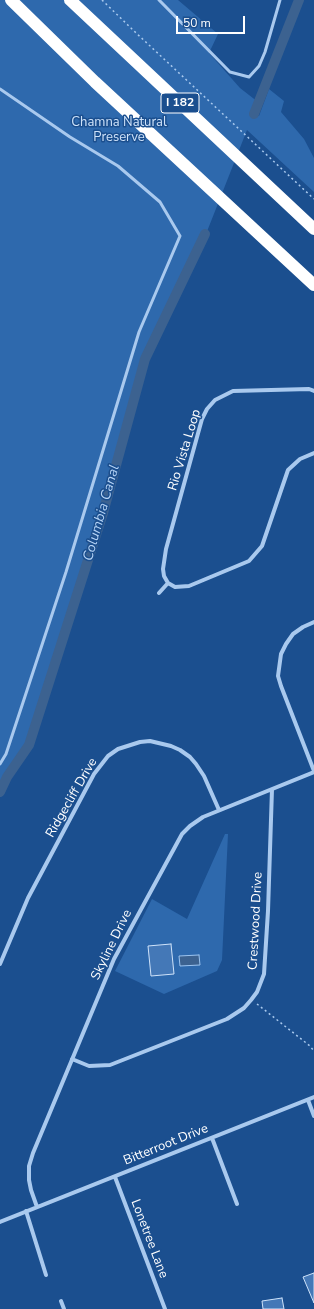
<!DOCTYPE html>
<html>
<head>
<meta charset="utf-8">
<style>
  body { margin:0 }
  #map { position:relative; width:314px; height:1309px; overflow:hidden; background:#1b4f8f; font-family:"Nunito Sans",sans-serif }
  canvas { display:block }
  .scale { position:absolute; left:176px; top:16px; width:69px; height:18px; box-sizing:border-box; border:2px solid #fff; border-top:0; padding-left:5px; font-size:12px; line-height:14px; white-space:nowrap; color:#fff; -webkit-text-stroke:3px #1b4f8f; paint-order:stroke }
</style>
</head>
<body>
<div id="map">
<canvas width="314" height="1309"></canvas>
<div class="scale">50 m</div>
</div>
<script>
const ctx = document.querySelector('canvas').getContext('2d');
ctx.lineJoin = 'round';
function fill(path, color) {
  ctx.fillStyle = color;
  ctx.fill(path, 'evenodd');
}
function toPath(rows) {
  const path = new Path2D();
  for (const r of rows) {
    path.moveTo(r[0], r[1]);
    for (let i = 2; i < r.length; i += 2) path.lineTo(r[i], r[i + 1]);
  }
  return path;
}
function strokePath(path, color, width, dash) {
  ctx.strokeStyle = color;
  ctx.lineWidth = width;
  ctx.lineCap = dash ? 'butt' : 'round';
  ctx.setLineDash(dash || []);
  ctx.stroke(path);
}
function write(font, color, halo, rows, align = 'center') {
  ctx.font = font + ' "Nunito Sans",sans-serif';
  ctx.lineWidth = 3;
  ctx.setLineDash([]);
  ctx.textBaseline = 'middle';
  ctx.strokeStyle = halo;
  ctx.fillStyle = color;
  for (const [text, x, y, turn = 0] of rows) {
    ctx.save();
    ctx.translate(x, y);
    ctx.rotate((+turn || 0) * Math.PI / 180);
    ctx.textAlign = isNaN(turn) ? turn : align;
    if (halo) ctx.strokeText(text, 0, 0);
    ctx.fillText(text, 0, 0);
    ctx.restore();
  }
}
const green = toPath([
  [0,0,178,0,218,34,209,53,240,88,258,102,253,114,259,116,269,89,284,101,281,112,304,139,314,158,314,192,247,130,206,234,145,359,103,513,29,745,7,777,0,792],
  [225,834,228,834,222,960,217,971,164,994,115,971,152,899,187,919]
]);
const water = toPath([
  [199,955,200,965,180,966,179,956,199,955]
]);
const canal = toPath([
  [254,114,299,0],
  [0,792,7,777,29,745,103,513,145,359,205,234]
]);
const building = toPath([
  [171,944,174,974,151,976,148,946,171,944],
  [314,1273,314,1303,303,1277,314,1273],
  [282,1298,284,1309,263,1309,262,1301,282,1298]
]);
const path = toPath([
  [102,0,134,31,314,199],
  [257,1004,310,1046,314,1051]
]);
const service = toPath([
  [159,0,230,72,249,77,259,66,265,52,280,0],
  [0,89,70,137,118,166,160,202,180,236,139,332,66,572,6,754,0,764]
]);
const minor = toPath([
  [314,391,309,389,233,391,215,400,207,409,202,419,166,549,163,569,164,576,168,583,175,587,189,586,249,561,262,546,288,470,300,459,314,453],
  [159,593,168,583],
  [314,622,303,627,293,634,286,644,281,654,278,676,281,686,314,771],
  [0,964,28,898,94,774,108,756,118,749,140,742,150,741,171,746,180,750,190,757,196,764,204,776,219,810],
  [72,1059,89,1066,110,1065,227,1019,244,1008,251,1000,257,992,264,974,268,911,272,789],
  [308,1100,314,1116],
  [212,1138,237,1204],
  [115,1177,165,1309],
  [37,1207,31,1190,29,1180,29,1166,33,1153,114,959,182,834,190,826,203,817,314,772],
  [26,1211,46,1275],
  [0,1222,314,1097],
  [61,1301,64,1309]
]);
const motorway = toPath([
  [11,0,95,82,314,285],
  [70,0,314,229]
]);
const shields = [
  [180,103,38]
];
const shieldNames = [
  ["I 182",180,103]
];
const parkNames = [
  ["Chamna Natural",119,123],
  ["Preserve",119,138]
];
const streetNames = [
  ["Rio Vista Loop",185,450,-73],
  ["Ridgecliff Drive",72,798,-60],
  ["Crestwood Drive",256,921,-87],
  ["Skyline Drive",112,945,-64],
  ["Bitterroot Drive",166,1145,-22],
  ["Lonetree Lane",149,1239,69]
];
const waterNames = [
  ["Columbia Canal",102,513,-74]
];
fill(green, '#2e69ad');
fill(water, '#3c6290');
strokePath(water, '#9cc4f0', 1);
strokePath(canal, '#3c6290', 10);
fill(building, '#4478b7');
strokePath(building, '#cfe3fa', 1);
strokePath(path, '#a9c9ee', 1.5, [2, 3]);
strokePath(service, '#a9c9ee', 3);
strokePath(minor, '#a9c9ee', 4);
strokePath(motorway, '#fff', 12);
for (const [x, y, w] of shields) {
  const box = new Path2D();
  box.roundRect(x - w / 2, y - 10, w, 20, 3);
  ctx.fillStyle = '#1b4f8f';
  ctx.fill(box);
  strokePath(box, '#fff', 1);
}
write('bold 12px', '#fff', null, shieldNames);
write('13px', '#cfe3fa', '#1b4f8f', parkNames);
write('13px', '#fff', '#1b4f8f', streetNames);
write('italic 14px', '#b5d3f5', '#1b4f8f', waterNames);
</script>
</body>
</html>
